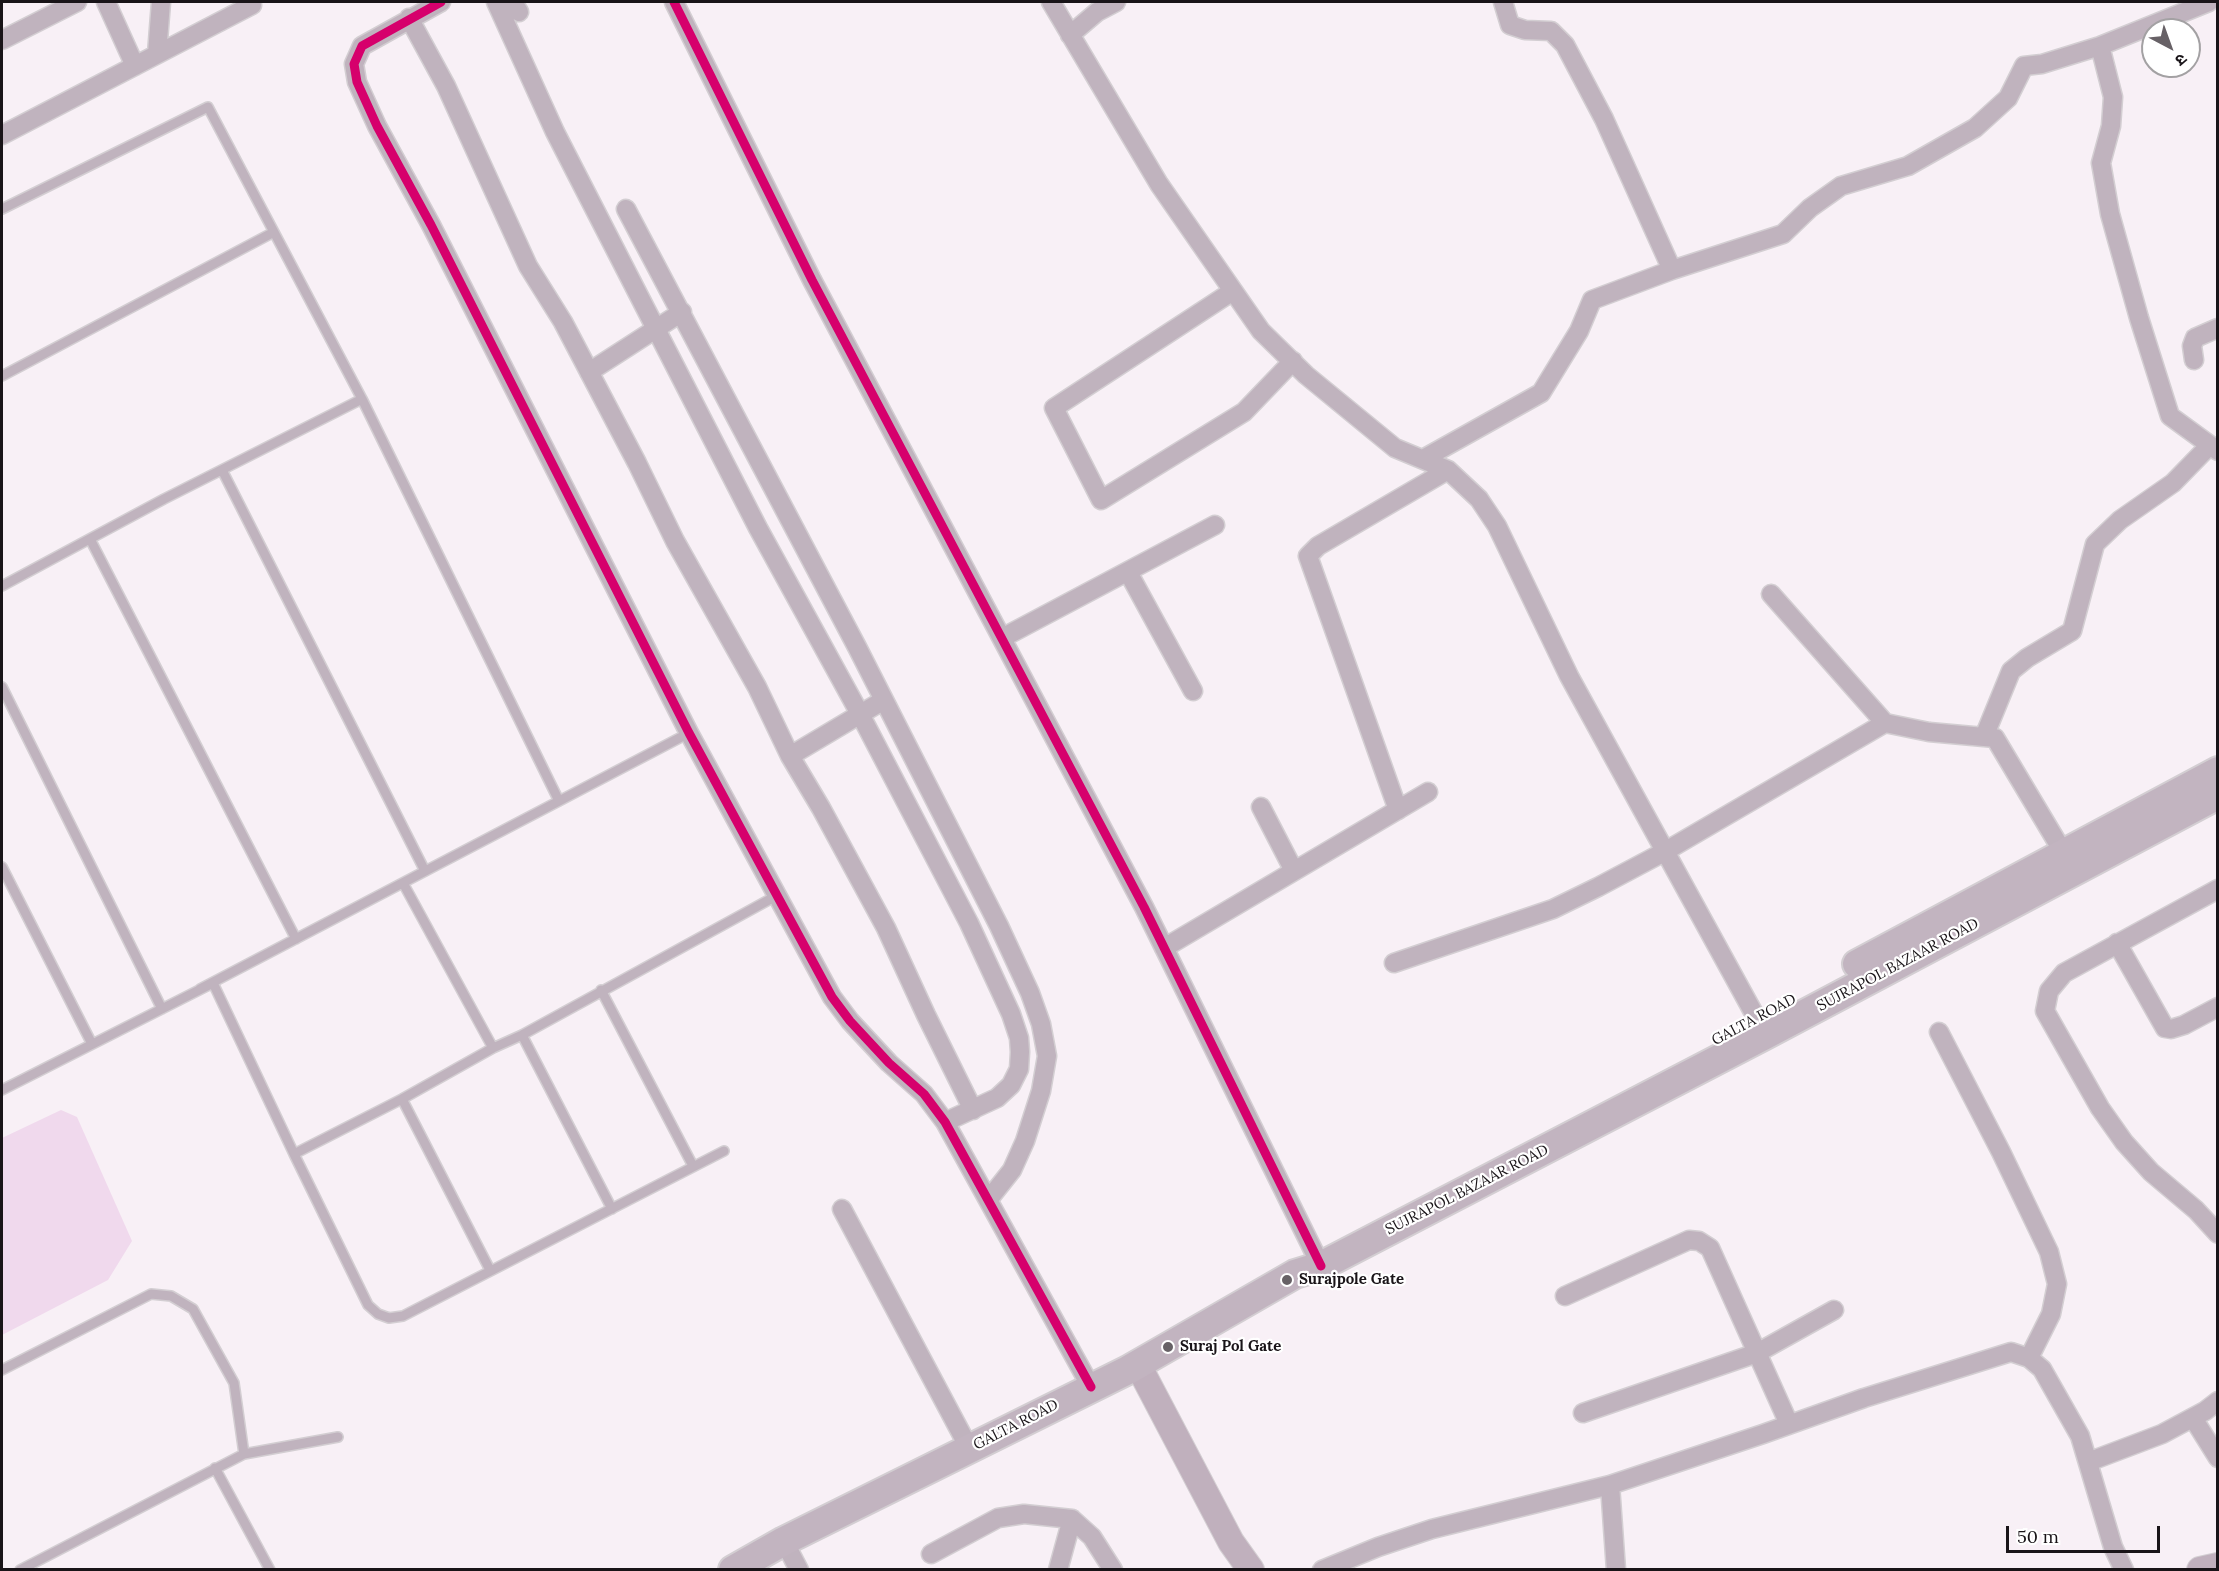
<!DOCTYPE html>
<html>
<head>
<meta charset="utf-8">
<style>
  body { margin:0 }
  #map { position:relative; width:2219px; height:1571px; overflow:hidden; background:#f8f0f6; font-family:Lora,"Noto Sans Devanagari",serif }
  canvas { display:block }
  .frame { position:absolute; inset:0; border:3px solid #191418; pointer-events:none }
  .north { position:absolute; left:2141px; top:18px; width:60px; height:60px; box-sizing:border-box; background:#fff; border:2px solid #a3a1a3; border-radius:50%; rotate:139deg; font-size:16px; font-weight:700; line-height:24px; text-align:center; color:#191418 }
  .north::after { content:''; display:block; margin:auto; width:21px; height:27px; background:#676166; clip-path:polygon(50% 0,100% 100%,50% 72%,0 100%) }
  .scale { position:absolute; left:2006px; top:1526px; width:154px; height:27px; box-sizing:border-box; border:3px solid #191418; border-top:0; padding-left:8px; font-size:18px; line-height:21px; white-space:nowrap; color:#191418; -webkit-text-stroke:4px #fff; paint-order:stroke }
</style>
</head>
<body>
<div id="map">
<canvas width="2219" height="1571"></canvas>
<div class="frame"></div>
<div class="north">उ</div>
<div class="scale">50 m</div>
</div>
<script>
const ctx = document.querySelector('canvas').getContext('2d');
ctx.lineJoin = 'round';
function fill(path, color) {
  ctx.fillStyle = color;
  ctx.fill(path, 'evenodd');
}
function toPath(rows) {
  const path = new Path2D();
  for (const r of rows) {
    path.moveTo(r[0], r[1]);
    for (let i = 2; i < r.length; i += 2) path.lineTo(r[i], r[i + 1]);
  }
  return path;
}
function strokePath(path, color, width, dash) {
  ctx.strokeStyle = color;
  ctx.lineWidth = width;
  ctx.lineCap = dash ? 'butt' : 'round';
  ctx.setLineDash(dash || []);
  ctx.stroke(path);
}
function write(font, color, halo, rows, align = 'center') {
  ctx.font = font + ' Lora,serif';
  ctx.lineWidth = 4.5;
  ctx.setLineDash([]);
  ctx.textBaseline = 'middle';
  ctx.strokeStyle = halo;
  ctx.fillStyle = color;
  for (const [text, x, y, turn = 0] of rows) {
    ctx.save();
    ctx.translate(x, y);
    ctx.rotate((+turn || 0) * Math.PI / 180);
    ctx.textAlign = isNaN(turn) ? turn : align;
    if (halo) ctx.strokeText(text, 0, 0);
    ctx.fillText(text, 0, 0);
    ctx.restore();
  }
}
const green = toPath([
  [61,1110,77,1117,132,1241,108,1280,2,1335,2,1138]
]);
const lane = toPath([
  [2,209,208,107,362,399,559,801],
  [2,376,274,232],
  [222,470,425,871],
  [90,539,296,939],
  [2,586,164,499,362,399],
  [2,687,162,1009],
  [2,867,92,1044],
  [403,883,493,1048],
  [200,989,689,733],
  [601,990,693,1166],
  [522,1035,612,1209],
  [2,1090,213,983,294,1154],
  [402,1099,490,1270],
  [724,1151,403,1316,389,1318,378,1314,368,1305,294,1154,402,1099,493,1048,522,1035,776,896],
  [2,1370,151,1294,171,1296,193,1309,234,1383,244,1454,20,1570],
  [244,1454,338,1437],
  [215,1468,270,1570]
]);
const street = toPath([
  [106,2,135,66],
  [441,2,362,46,354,64,357,82,377,126,431,225,689,733,832,997,850,1021,889,1063,924,1094,945,1122,1091,1387],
  [496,2,555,132,758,528,860,714,969,923,1011,1014,1019,1038,1020,1052,1019,1069,1011,1085,997,1098,945,1122],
  [513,2,519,12],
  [674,2,812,280,1144,907,1321,1266],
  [1051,2,1159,184,1261,331,1306,375,1395,448,1448,470,1479,499,1497,526,1569,676,1757,1019],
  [1503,2,1510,25,1525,30,1551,31,1565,45,1604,119,1672,270],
  [409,18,446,86,528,266,563,322,637,463,675,541,757,687,790,756,821,808,886,928,926,1015,973,1110],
  [1070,35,1097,12,1116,2],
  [2,40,77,2],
  [2100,46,2113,97,2111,126,2101,163,2110,214,2139,318,2170,416,2218,451],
  [157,54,161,2],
  [2,135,252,5,251,2],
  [626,209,857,647,999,926,1030,993,1041,1024,1047,1056,1041,1091,1025,1141,1012,1170,989,1199],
  [1233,291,1054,408,1101,500,1244,412,1293,361],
  [2194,360,2192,346,2195,338,2218,328],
  [589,372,682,312],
  [1423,459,1541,393,1579,331,1592,300,1672,270,1783,234,1810,208,1841,186,1908,166,1975,128,2008,98,2024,66,2042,64,2100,46,2209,2],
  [1128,572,1193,691],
  [1771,594,1885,723,1929,732,1995,738,2063,852],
  [1002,638,1215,525],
  [1984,737,2011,671,2027,658,2072,631,2095,544,2120,520,2173,483,2210,445],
  [790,756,884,700],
  [1261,807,1294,871],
  [1398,810,1308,556,1318,546,1448,470],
  [2218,889,2064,973,2049,991,2045,1011,2100,1108,2124,1142,2151,1172,2196,1210,2218,1234],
  [2117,943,2165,1028,2171,1029,2184,1025,2218,1007],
  [1164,948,1428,792],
  [1394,963,1553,909,1598,887,1664,852,1885,723],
  [1939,1032,2001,1152,2049,1252,2057,1284,2051,1314,2029,1358],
  [842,1209,969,1448],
  [1565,1296,1689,1240,1699,1241,1710,1248,1789,1424],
  [1583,1413,1757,1353,1834,1310],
  [2193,1418,2218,1458],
  [2088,1462,2162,1434,2205,1411,2218,1401],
  [1610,1485,1616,1570],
  [784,1541,799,1570],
  [931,1554,998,1518,1024,1514,1072,1519,1092,1537,1113,1570],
  [1058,1570,1072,1519],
  [1322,1570,1378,1547,1432,1529,1610,1485,1763,1434,1864,1398,2011,1352,2029,1358,2042,1369,2080,1436,2113,1547,2124,1570]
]);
const secondary = toPath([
  [1138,1365,1231,1542,1251,1570],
  [2200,1570,2218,1566]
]);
const primary = toPath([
  [1857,964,2218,771],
  [733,1570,784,1541,1128,1370,1295,1274,1321,1266,1765,1035,2218,795]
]);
const cycleway = toPath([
  [441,2,362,46,354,64,357,82,377,126,431,225,689,733,832,997,850,1021,889,1063,924,1094,945,1122,1091,1387],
  [674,2,812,280,1144,907,1321,1266]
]);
const markers = [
  [1287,1280,6,"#676166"],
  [1168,1347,6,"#676166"]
];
const streetNames = [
  ["SUJRAPOL BAZAAR ROAD",1898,965,-28],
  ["GALTA ROAD",1754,1020,-28],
  ["SUJRAPOL BAZAAR ROAD",1467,1190,-27],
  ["GALTA ROAD",1016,1425,-27]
];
const poiNames = [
  ["Surajpole Gate",1299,1280],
  ["Suraj Pol Gate",1180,1347]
];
fill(green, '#f0d9ed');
strokePath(lane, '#d3ced2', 12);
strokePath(street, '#d3ced2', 21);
strokePath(secondary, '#d3ced2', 28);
strokePath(primary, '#d3ced2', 32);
strokePath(lane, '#c0b3be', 9);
strokePath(street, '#c0b3be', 18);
strokePath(secondary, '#c0b0bd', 26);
strokePath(primary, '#c2b4c0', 28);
strokePath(cycleway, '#d6006c', 9);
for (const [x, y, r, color] of markers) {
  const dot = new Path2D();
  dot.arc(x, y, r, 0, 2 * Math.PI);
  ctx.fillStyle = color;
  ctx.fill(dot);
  strokePath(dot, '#fff', 2);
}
write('15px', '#191418', '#fff', streetNames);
write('bold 15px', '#191418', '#fff', poiNames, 'left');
</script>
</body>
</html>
